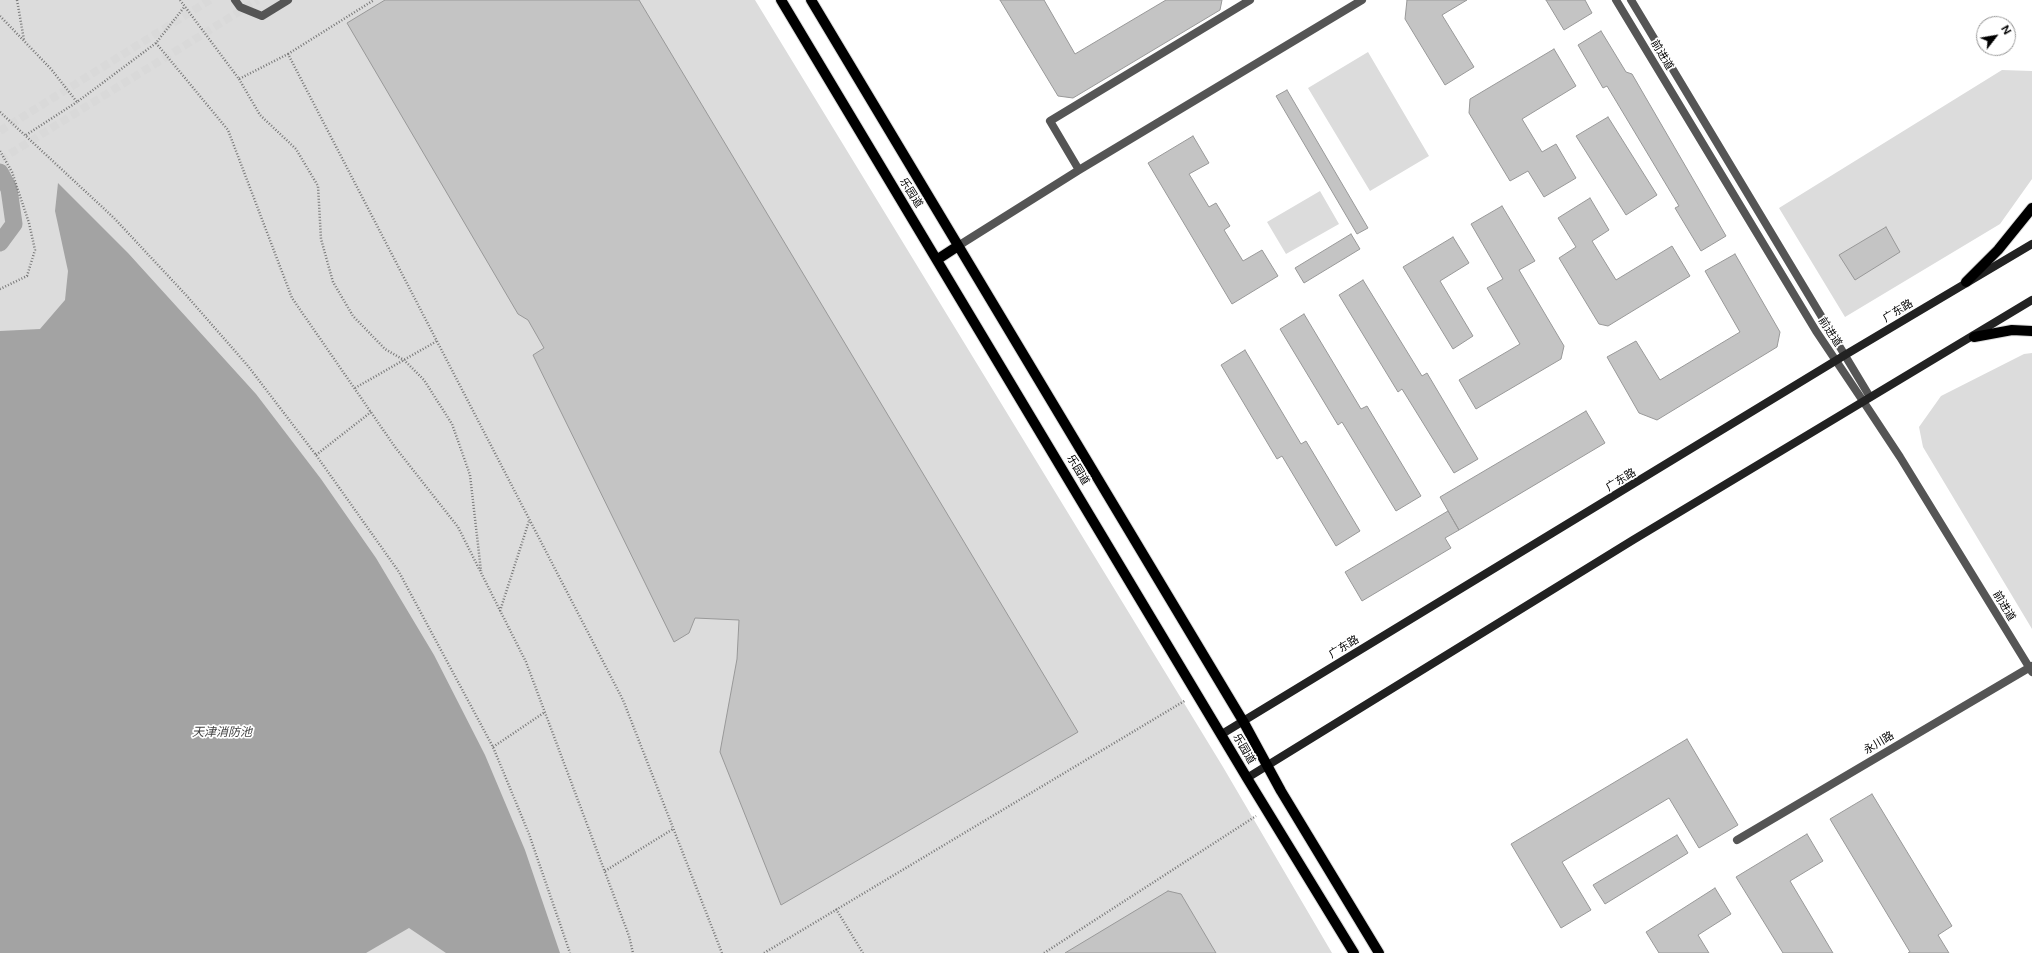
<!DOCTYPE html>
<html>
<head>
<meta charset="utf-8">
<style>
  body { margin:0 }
  #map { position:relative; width:2032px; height:953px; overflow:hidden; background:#fff; font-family:Figtree,sans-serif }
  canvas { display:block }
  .north { position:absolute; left:1976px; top:16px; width:40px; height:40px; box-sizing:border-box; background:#fff; border:1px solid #999; border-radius:50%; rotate:59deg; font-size:11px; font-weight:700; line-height:16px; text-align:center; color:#000 }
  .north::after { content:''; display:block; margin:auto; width:14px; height:18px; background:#000; clip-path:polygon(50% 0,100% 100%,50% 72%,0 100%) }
</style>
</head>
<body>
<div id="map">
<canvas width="2032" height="953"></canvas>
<div class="north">N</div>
</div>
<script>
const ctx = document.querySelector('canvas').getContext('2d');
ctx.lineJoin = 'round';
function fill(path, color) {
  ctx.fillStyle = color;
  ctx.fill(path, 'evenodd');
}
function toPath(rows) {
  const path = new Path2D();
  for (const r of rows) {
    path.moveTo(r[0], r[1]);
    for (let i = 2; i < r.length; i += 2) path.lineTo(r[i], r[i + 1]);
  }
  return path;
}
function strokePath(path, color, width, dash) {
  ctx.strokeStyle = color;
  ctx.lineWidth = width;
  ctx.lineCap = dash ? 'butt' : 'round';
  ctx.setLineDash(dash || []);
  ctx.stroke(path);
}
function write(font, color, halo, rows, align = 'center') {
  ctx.font = font + ' Figtree,"Noto Sans SC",sans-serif';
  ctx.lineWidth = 3.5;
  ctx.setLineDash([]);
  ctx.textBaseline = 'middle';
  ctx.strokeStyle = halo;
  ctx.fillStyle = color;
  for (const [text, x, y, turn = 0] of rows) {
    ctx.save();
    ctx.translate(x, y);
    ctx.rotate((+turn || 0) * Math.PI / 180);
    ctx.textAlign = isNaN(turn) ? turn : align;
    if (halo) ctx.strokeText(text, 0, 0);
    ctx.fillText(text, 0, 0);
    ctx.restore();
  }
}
const green = toPath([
  [0,0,755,0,1223,767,1332,953,0,953],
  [1368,52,1429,156,1370,191,1308,88],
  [2002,70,2032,71,2032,179,2000,224,1845,317,1779,208],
  [1320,191,1339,224,1286,254,1267,222],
  [2032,353,2032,629,1923,447,1919,427,1941,396,2024,354]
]);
const water = toPath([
  [58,183,128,253,256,394,321,479,376,558,434,655,485,755,525,850,560,953,446,953,409,928,366,953,0,953,0,331,40,329,65,300,68,271,55,211]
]);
const canal = toPath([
  [0,172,9,189,14,224,0,243]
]);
const building = toPath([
  [385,0,639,0,1078,732,781,905,720,752,737,659,739,620,695,618,689,633,674,642,533,355,544,348,528,320,518,314,347,23,385,0],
  [1000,0,1044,0,1075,54,1166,0,1222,0,1220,10,1073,98,1058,96,1000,0],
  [1407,0,1467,0,1442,15,1474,67,1445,85,1405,19,1407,0],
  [1546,0,1585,0,1592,13,1564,30,1546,0],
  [1601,31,1626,72,1632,74,1726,236,1701,251,1675,208,1679,206,1607,86,1603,88,1578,45,1601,31],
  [1554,49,1576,86,1522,119,1542,152,1556,144,1576,178,1544,197,1528,171,1510,181,1469,113,1470,99,1554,49],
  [1287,90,1368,228,1357,234,1276,96,1287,90],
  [1608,117,1657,195,1626,215,1576,136,1608,117],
  [1193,136,1209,163,1189,174,1209,207,1216,203,1230,226,1224,230,1243,261,1262,250,1278,276,1232,304,1148,163,1193,136],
  [1590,198,1609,230,1592,241,1616,280,1672,246,1690,276,1608,326,1599,324,1559,258,1576,247,1558,218,1590,198],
  [1502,206,1535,261,1519,270,1564,346,1561,359,1476,409,1459,380,1520,344,1487,288,1503,279,1471,224,1502,206],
  [1886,227,1900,252,1855,280,1839,255,1886,227],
  [1351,234,1360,249,1304,283,1295,268,1351,234],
  [1453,237,1469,263,1440,281,1473,336,1453,349,1403,267,1453,237],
  [1735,254,1780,332,1777,347,1657,420,1639,413,1607,357,1636,341,1660,380,1740,332,1705,271,1735,254],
  [1363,280,1422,376,1427,373,1478,459,1454,473,1402,389,1398,392,1339,295,1363,280],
  [1304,314,1361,409,1367,406,1421,496,1396,511,1342,422,1338,425,1280,329,1304,314],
  [1245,350,1301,444,1306,441,1360,531,1336,546,1282,456,1277,459,1221,365,1245,350],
  [1586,411,1605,443,1459,530,1440,497,1586,411],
  [1448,511,1459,530,1445,538,1451,548,1362,601,1345,572,1448,511],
  [1687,739,1738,825,1699,848,1669,798,1562,862,1591,910,1561,928,1511,844,1687,739],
  [1872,794,1952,926,1938,935,1949,953,1908,953,1910,952,1830,819,1872,794],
  [1807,834,1823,861,1790,881,1833,953,1783,953,1736,877,1807,834],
  [1677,835,1688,853,1605,904,1593,885,1677,835],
  [1715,888,1731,914,1698,935,1709,953,1659,953,1646,932,1715,888],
  [1168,891,1181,894,1216,953,1065,953,1168,891]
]);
const tertiaryTunnel = toPath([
  [0,131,210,0],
  [0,160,258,0]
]);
const path = toPath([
  [17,0,24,40],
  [180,0,239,79,288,54,623,700,722,953],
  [0,16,51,69,77,102,156,43,185,6],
  [156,43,228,130,292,298,395,447,458,527,526,662,629,936,633,953],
  [288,54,374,0],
  [239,79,260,115,296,149,318,186,321,239,333,282,353,316,385,349,404,360,424,380,452,424,470,475,481,571],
  [0,112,114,218,186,295,248,366,316,455,399,572,493,747,529,834,570,953],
  [26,135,77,102],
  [0,151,12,172,29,223,35,250,27,276,0,289],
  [355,388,437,341],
  [316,455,371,412],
  [500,611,529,521],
  [493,747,545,712],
  [605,871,673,829],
  [836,909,863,953],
  [764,953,1186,700],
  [1044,953,1256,816]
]);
const minor = toPath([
  [235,0,240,7,262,16,288,0],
  [1079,170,1050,121,1250,0],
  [958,246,1079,170,1362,0],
  [1863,401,1900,457,2032,672],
  [1737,840,2032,666]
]);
const tertiary = toPath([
  [1616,0,1816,331,1863,401],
  [1631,0,1870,397]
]);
const secondary = toPath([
  [1222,734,1845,355,2032,244],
  [1247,778,1633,540,2032,300]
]);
const primary = toPath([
  [781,0,1247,778,1354,953],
  [811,0,1243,721,1281,791,1379,953],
  [938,259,958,246],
  [1966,282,1998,250,2032,208],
  [1974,337,2012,330,2032,331]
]);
const streetNames = [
  ["前进道",1662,55,59],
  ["乐园道",911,193,58],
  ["广东路",1898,311,-31],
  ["前进道",1830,332,57],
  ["乐园道",1078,470,59],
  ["广东路",1621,480,-31],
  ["前进道",2004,606,59],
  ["广东路",1344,647,-31],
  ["永川路",1879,743,-31],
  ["乐园道",1244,749,60]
];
const waterNames = [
  ["天津消防池",222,732]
];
fill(green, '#dcdcdc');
fill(water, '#a3a3a3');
strokePath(canal, '#a3a3a3', 17);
fill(building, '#c4c4c4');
strokePath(building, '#999', 1);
strokePath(tertiaryTunnel, '#d9d9d9', 8, [8, 4]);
strokePath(primary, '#dbdbdb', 12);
strokePath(path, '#777', 2.5, [1, 2]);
strokePath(minor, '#555', 8);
strokePath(tertiary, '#555', 8);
strokePath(secondary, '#222', 8);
strokePath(primary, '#000', 10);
write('11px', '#000', '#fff', streetNames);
write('italic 12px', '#444', '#fff', waterNames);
</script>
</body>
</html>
